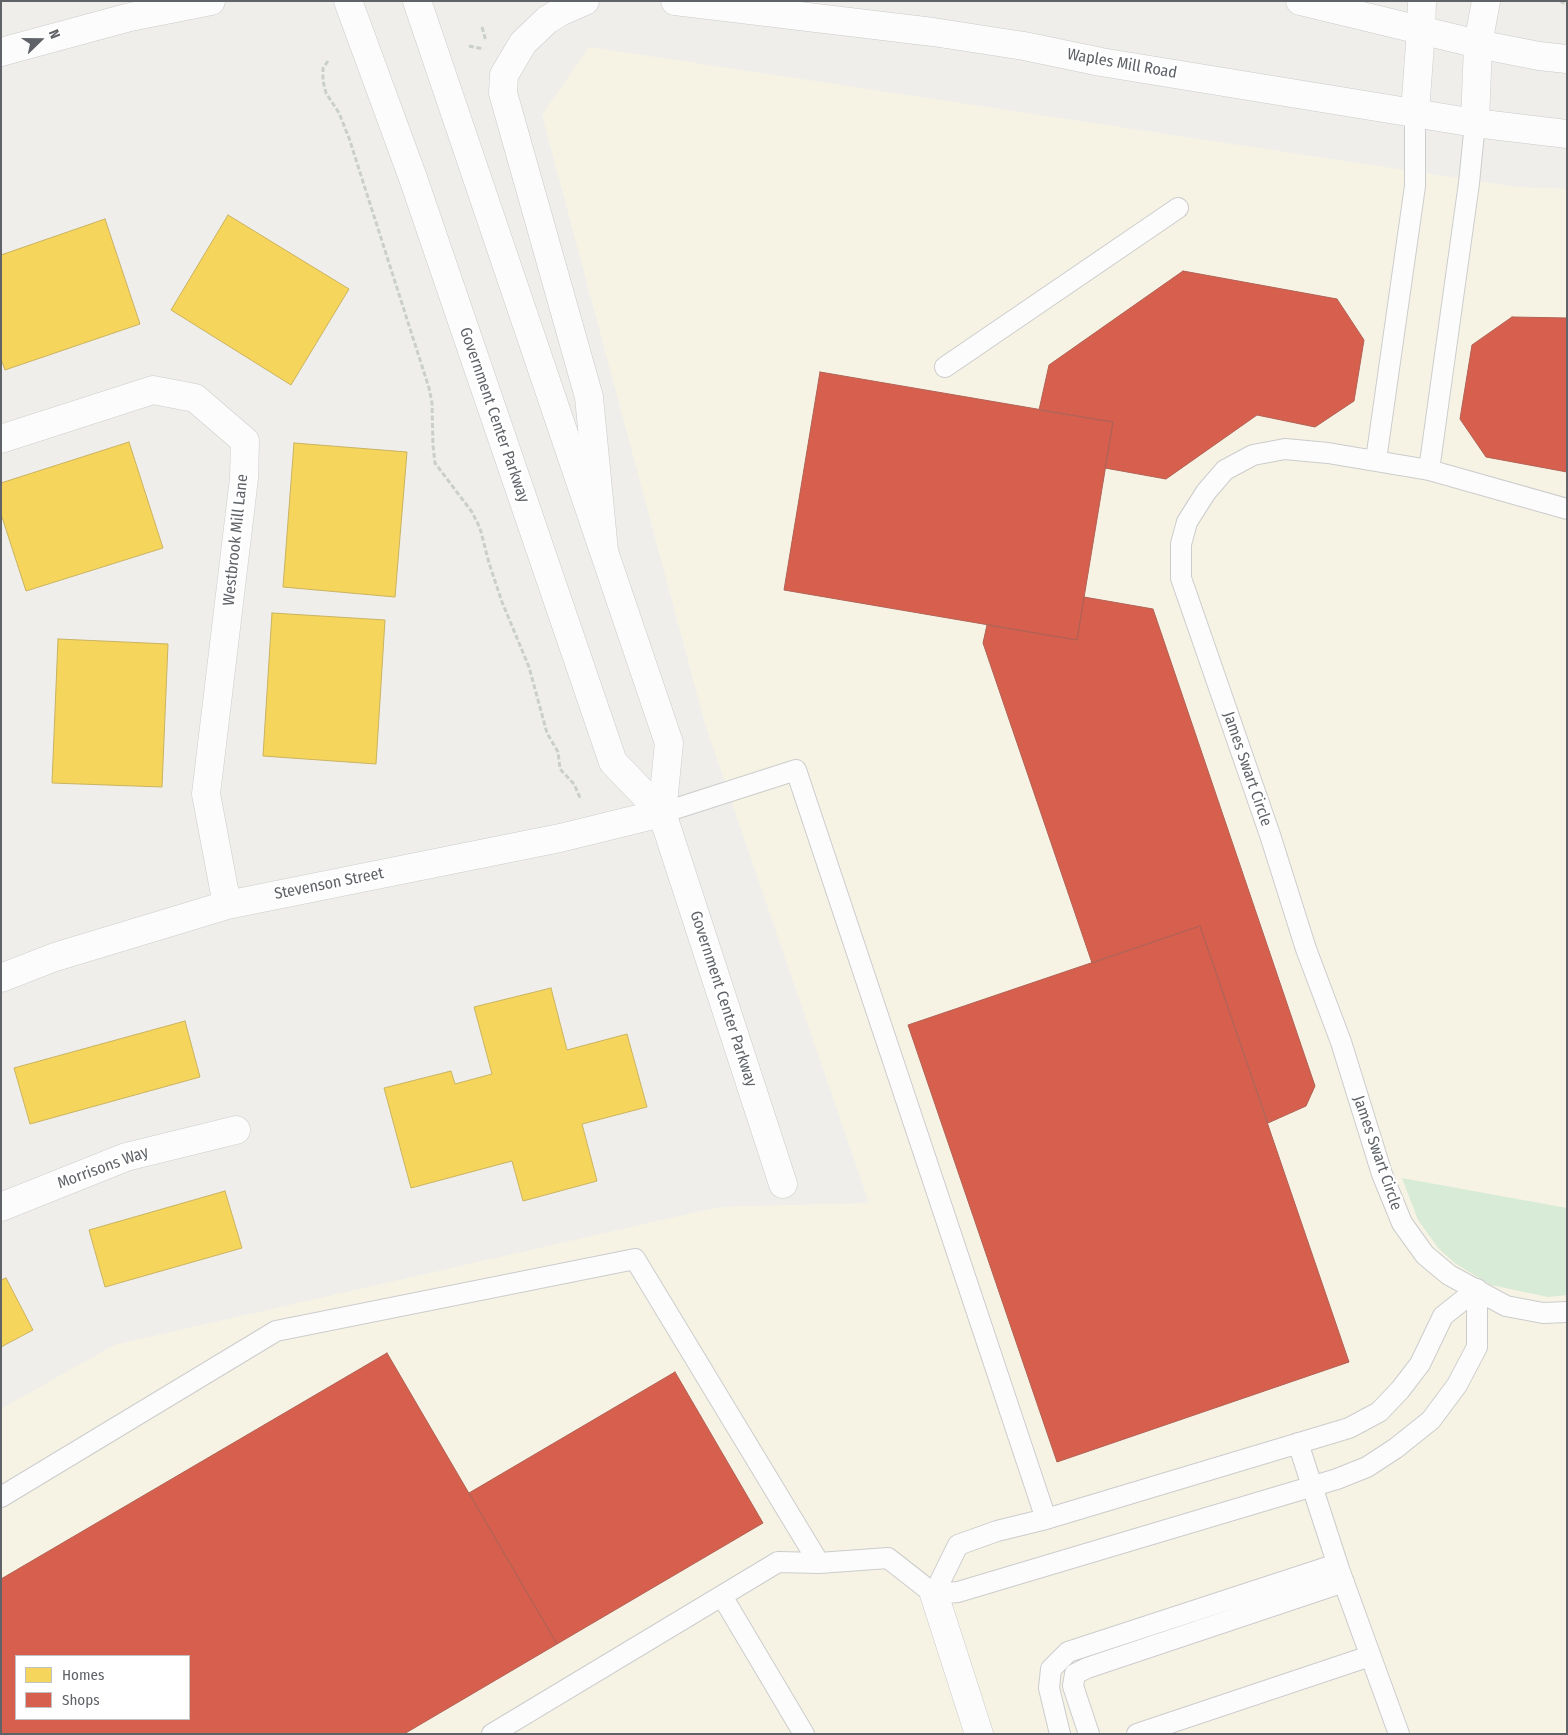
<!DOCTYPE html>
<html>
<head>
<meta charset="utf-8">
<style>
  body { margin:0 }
  #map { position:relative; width:1568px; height:1735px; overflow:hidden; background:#efeeea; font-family:"Fira Sans Condensed",sans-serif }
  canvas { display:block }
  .frame { position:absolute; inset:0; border:2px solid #5f6368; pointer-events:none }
  .legend { position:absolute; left:15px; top:1655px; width:175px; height:65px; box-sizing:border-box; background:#fff; border:1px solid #bfc1c3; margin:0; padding:6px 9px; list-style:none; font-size:15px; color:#5f6368 }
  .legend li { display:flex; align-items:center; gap:10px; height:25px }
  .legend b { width:25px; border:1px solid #bfc1c3 }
  .north { position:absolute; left:15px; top:15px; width:50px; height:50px; -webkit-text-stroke:4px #fff; paint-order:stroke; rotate:68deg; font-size:14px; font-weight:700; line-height:20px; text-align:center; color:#5f6368 }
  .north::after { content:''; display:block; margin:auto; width:18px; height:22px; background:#5f6368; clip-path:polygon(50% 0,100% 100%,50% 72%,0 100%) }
</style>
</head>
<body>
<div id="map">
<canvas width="1568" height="1735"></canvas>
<div class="frame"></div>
<ul class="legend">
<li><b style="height:14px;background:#f6d55c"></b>Homes</li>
<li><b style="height:14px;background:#d6604d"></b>Shops</li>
</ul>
<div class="north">N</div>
</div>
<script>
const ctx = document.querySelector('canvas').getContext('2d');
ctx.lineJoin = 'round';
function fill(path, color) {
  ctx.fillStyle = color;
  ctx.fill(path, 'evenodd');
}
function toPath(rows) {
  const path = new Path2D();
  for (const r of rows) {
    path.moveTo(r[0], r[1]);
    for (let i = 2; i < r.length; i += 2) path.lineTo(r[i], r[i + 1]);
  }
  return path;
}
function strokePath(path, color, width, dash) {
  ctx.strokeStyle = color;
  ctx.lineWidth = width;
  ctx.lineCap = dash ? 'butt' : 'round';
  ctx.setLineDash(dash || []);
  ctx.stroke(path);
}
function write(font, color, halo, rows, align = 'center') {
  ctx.font = font + ' "Fira Sans Condensed",sans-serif';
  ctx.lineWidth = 5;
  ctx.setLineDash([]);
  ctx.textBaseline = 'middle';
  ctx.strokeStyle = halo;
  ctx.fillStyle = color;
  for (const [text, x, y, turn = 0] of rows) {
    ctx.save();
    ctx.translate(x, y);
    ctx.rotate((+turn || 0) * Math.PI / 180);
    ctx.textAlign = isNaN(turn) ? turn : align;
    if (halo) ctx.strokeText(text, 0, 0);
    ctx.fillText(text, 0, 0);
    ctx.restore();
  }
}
const commercial = toPath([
  [589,47,1517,187,1567,189,1567,1734,1,1734,1,1409,114,1345,719,1207,869,1203,705,724,542,115],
  [16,1656,189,1656,189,1719,16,1719]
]);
const green = toPath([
  [1402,1178,1567,1208,1567,1295,1548,1297,1491,1285,1456,1264,1439,1249,1418,1220]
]);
const homes = toPath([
  [228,215,349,289,291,385,171,310,228,215],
  [105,219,140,324,5,370,1,359,1,255,105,219],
  [129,442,163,548,26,591,1,514,1,483,129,442],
  [294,443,407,452,395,597,283,587,294,443],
  [272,613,385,620,376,764,263,756,272,613],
  [58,639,168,644,162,787,52,783,58,639],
  [551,988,567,1050,627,1034,647,1107,582,1124,597,1181,523,1201,512,1161,411,1188,384,1088,451,1071,455,1084,492,1074,474,1007,551,988],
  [185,1021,200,1077,30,1124,14,1068,185,1021],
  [225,1191,242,1248,105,1287,89,1230,225,1191],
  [6,1278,33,1330,1,1347,1,1280,6,1278]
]);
const shops = toPath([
  [1183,271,1337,299,1364,340,1354,401,1315,427,1257,415,1166,479,1105,468,1113,422,1039,410,1049,365,1183,271],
  [1512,317,1567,318,1567,472,1486,457,1460,419,1472,345,1512,317],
  [820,372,1113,422,1077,640,784,590,820,372],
  [1084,597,1153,609,1315,1086,1306,1106,1268,1123,1200,926,1092,963,983,643,987,625,1077,640,1084,597],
  [1200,926,1349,1362,1057,1462,908,1025,1200,926],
  [387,1353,557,1644,404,1734,1,1734,1,1579,387,1353],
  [16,1656,189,1656,189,1719,16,1719,16,1656],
  [675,1372,763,1523,557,1644,469,1493,675,1372]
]);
const path = toPath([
  [1560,1,1567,5],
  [482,27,486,41],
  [469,46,484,49],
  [328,61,323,68,323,81,326,93,339,113,349,138,429,388,432,403,433,446,435,463,472,512,480,528,489,563,502,602,529,667,547,733,558,752,560,769,574,784,581,800]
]);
const service = toPath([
  [945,367,1178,208],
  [1376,460,1415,186,1415,112],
  [1429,470,1469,183,1475,123],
  [1567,509,1429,470,1328,453,1285,449,1253,455,1225,470,1206,492,1187,522,1181,544,1181,578,1270,835,1306,949,1341,1042,1382,1174,1402,1223,1425,1255,1449,1275,1506,1306,1543,1313,1567,1312],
  [662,813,796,770,1046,1519],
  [1298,1443,1340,1572,1399,1734],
  [1,1497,276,1331,635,1259,819,1563],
  [934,1594,958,1545,997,1531,1046,1519,1349,1428,1379,1412,1400,1390,1420,1364,1443,1316,1477,1289],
  [722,1596,804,1734],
  [492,1734,778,1562,819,1563,888,1558,934,1594,958,1592,1337,1479,1367,1467,1396,1448,1431,1420,1457,1385,1477,1347,1477,1289],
  [1060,1734,1049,1688,1051,1669,1068,1652,1337,1564],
  [1089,1734,1073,1686,1075,1674,1087,1668,1344,1582],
  [1137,1734,1370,1656]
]);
const minor = toPath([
  [348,1,413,178,613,762,662,813],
  [417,1,669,743,662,813,783,1184],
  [1,439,153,390,195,398,245,441,244,478,206,794,227,905],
  [1,978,55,957,227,905,560,838,662,813],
  [1,1207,126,1157,236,1130],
  [934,1594,979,1734]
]);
const tertiary = toPath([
  [1415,112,1421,30,1422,1],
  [1475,123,1478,44,1486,1]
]);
const secondary = toPath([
  [585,1,560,12,547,20,523,43,504,75,503,93,589,397,604,551],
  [675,1,933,32,1024,46,1101,62,1475,123,1567,134],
  [1300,1,1478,44,1539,56,1567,59],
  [1,52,130,17,211,1]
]);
const streetNames = [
  ["Waples Mill Road",1122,64,10],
  ["Government Center Parkway",494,415,71],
  ["Westbrook Mill Lane",236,540,-84],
  ["James Swart Circle",1247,769,71],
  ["Stevenson Street",329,884,-11],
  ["Government Center Parkway",723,999,72],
  ["James Swart Circle",1377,1153,71],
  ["Morrisons Way",103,1168,-20]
];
fill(commercial, '#f7f3e4');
fill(green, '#d8ebd6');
fill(homes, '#f6d55c');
strokePath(homes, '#c9b360', 1);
fill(shops, '#d6604d');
strokePath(shops, '#b26155', 1);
strokePath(service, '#cbcccc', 22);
strokePath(minor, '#cbcccc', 29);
strokePath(tertiary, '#cbcccc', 29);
strokePath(secondary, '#cacacb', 29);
strokePath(path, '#cacfcc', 3, [5, 2.5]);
strokePath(service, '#fdfcfc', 20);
strokePath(minor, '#fdfcfc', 28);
strokePath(tertiary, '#fdfcfc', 28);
strokePath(secondary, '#fdfcfc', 28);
write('16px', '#5f6368', '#fff', streetNames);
</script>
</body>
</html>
